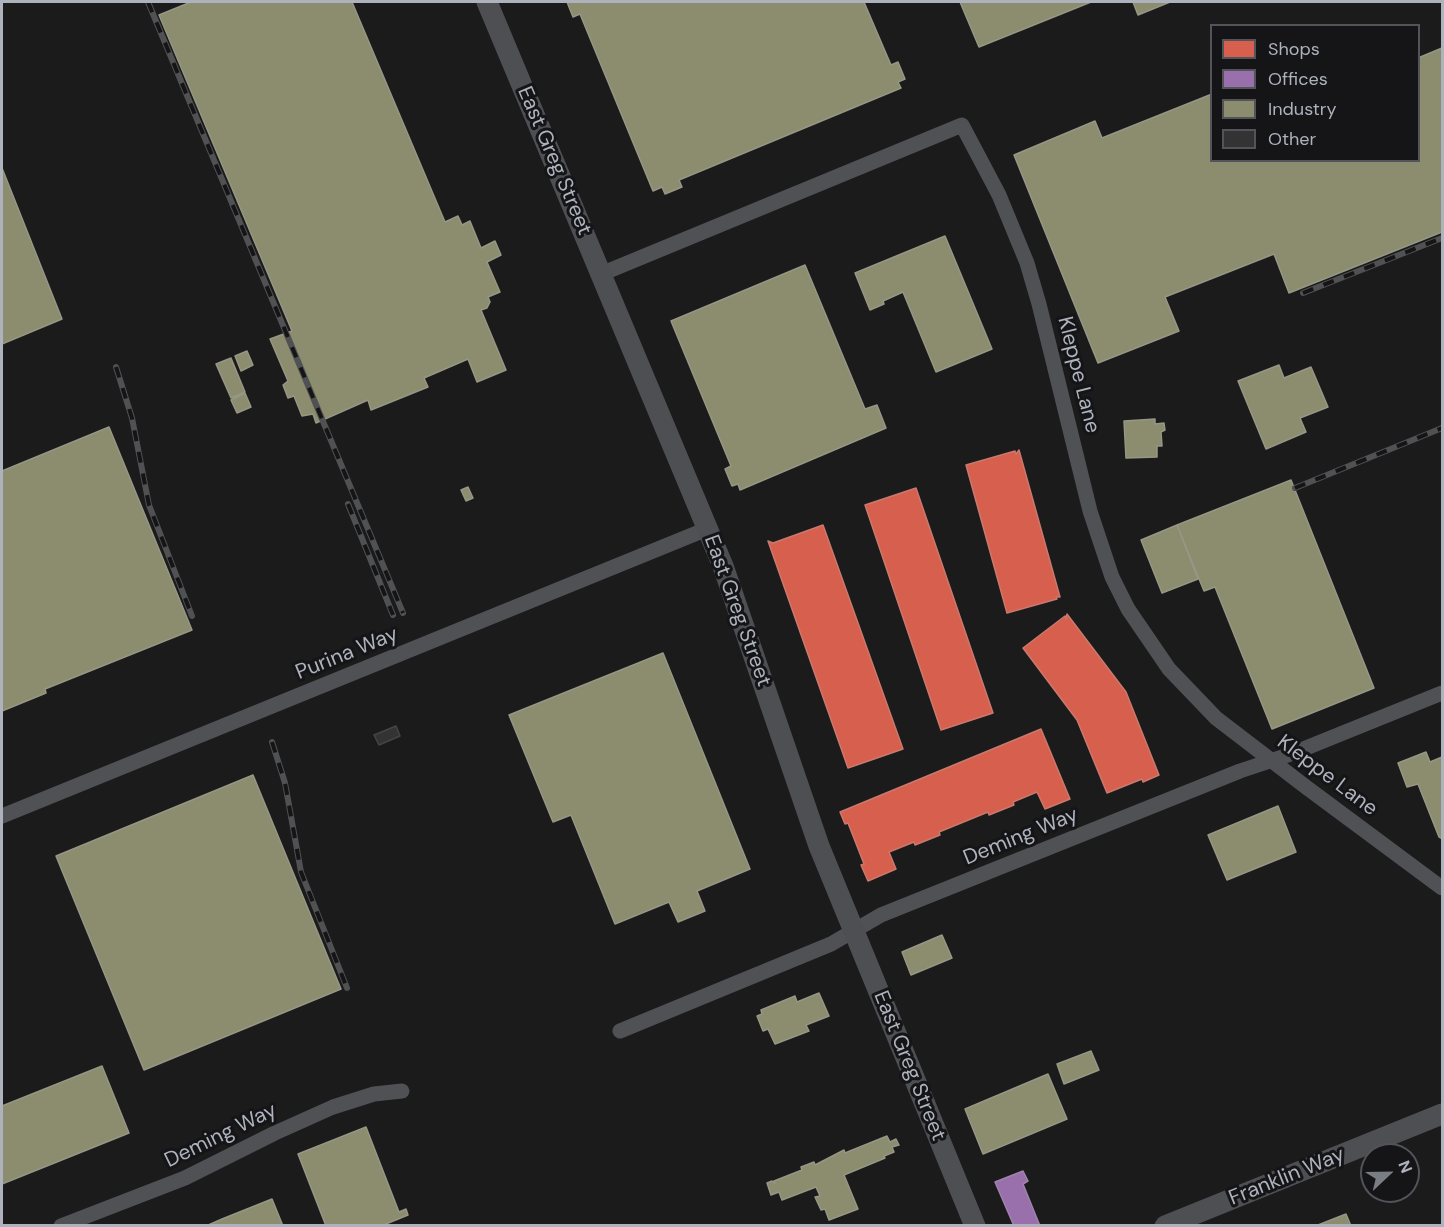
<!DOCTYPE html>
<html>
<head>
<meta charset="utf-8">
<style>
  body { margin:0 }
  #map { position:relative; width:1444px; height:1227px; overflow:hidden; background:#1b1b1c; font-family:"DM Sans",sans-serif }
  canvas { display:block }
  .frame { position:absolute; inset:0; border:3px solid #adb2bc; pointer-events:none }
  .legend { position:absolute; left:1210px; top:24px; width:210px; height:138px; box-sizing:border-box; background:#151518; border:2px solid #52545a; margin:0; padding:8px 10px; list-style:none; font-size:18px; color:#adb2bc }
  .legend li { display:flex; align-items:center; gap:12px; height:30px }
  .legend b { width:30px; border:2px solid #52545a }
  .north { position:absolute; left:1360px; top:1143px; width:60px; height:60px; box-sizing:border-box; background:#151518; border:2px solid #52545a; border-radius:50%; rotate:68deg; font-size:16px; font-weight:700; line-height:24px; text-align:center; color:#adb2bc }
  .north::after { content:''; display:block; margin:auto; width:21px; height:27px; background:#7a7d84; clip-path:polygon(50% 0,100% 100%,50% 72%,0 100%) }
</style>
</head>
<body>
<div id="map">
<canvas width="1444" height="1227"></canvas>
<div class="frame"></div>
<ul class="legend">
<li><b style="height:16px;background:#d6604d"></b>Shops</li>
<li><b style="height:16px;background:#9970ab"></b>Offices</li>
<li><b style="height:16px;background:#8c8c6e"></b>Industry</li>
<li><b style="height:16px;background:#333334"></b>Other</li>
</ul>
<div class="north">N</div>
</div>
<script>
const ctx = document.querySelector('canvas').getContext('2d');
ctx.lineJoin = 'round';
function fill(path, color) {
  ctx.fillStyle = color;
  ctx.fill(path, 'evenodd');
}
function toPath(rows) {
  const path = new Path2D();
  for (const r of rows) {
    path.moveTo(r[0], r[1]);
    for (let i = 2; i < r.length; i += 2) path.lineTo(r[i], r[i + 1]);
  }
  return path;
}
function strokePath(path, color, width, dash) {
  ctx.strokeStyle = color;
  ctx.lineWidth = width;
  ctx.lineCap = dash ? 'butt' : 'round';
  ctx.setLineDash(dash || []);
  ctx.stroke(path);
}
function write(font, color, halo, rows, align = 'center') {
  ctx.font = font + ' "DM Sans",sans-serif';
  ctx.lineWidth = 6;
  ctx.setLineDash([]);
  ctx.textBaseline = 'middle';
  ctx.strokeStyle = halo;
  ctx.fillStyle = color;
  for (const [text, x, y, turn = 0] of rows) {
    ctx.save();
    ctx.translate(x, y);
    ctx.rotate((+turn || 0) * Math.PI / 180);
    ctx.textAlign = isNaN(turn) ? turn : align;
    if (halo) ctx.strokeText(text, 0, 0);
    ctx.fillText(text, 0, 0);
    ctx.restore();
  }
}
const shops = toPath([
  [1019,450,1060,597,1056,597,1057,599,1007,613,966,465,1015,451,1016,454,1019,450],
  [916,488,993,713,941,730,865,505,916,488],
  [823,525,903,749,848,768,768,541,773,543,823,525],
  [1067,614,1126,692,1159,775,1143,782,1142,779,1107,793,1077,720,1023,648,1065,616,1066,619,1067,614],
  [1041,729,1070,799,1045,809,1037,792,1013,802,1014,805,989,815,988,812,939,832,940,835,915,845,914,842,889,852,896,869,868,881,861,865,864,864,848,823,845,824,840,812,1041,729]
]);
const offices = toPath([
  [1023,1171,1028,1181,1023,1184,1040,1226,1014,1226,995,1182,1023,1171]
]);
const industry = toPath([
  [191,2,352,2,445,222,458,216,462,225,470,221,481,248,495,241,501,255,487,262,500,292,488,297,490,302,487,308,481,310,506,370,477,382,468,359,424,378,428,387,371,410,368,400,316,423,313,414,302,416,294,396,288,398,283,385,288,381,270,339,292,331,159,15,191,2],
  [567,2,864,2,891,65,898,62,905,79,898,82,901,88,679,180,682,187,665,194,662,187,653,191,580,14,573,17,567,2],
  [960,2,1091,2,979,47,960,2],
  [1133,2,1170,2,1138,15,1133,2],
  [1442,48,1442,232,1289,293,1274,254,1165,297,1179,331,1098,363,1014,155,1095,121,1102,138,1212,94,1212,160,1418,160,1418,58,1442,48],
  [2,168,62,319,2,344,2,168],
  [945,236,992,349,936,372,903,292,883,301,884,304,870,310,855,273,945,236],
  [805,265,865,409,877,405,886,428,740,490,738,484,732,486,725,469,731,466,671,321,805,265],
  [247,351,253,365,241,371,235,356,247,351],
  [231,358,245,392,231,398,216,364,231,358],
  [1279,365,1284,378,1311,367,1328,407,1300,418,1306,432,1266,449,1238,381,1279,365],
  [245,393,251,407,237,413,231,400,245,393],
  [1155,419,1155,424,1164,423,1165,430,1161,432,1162,446,1157,446,1157,457,1126,458,1124,421,1155,419],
  [109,427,192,630,45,689,46,693,2,711,2,471,109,427],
  [1291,480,1374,688,1272,729,1215,587,1204,591,1177,525,1291,480],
  [468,487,473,498,466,501,461,490,468,487],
  [1177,525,1198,579,1162,593,1141,540,1177,525],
  [663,653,750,869,697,891,705,911,678,922,669,902,615,924,571,815,553,822,509,715,663,653],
  [1426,752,1430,762,1442,757,1442,839,1439,837,1418,784,1407,787,1398,763,1426,752],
  [253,775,341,989,144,1070,56,856,253,775],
  [1278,806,1296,852,1227,880,1208,835,1278,806],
  [942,935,952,958,911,975,902,952,942,935],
  [819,993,829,1016,806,1025,809,1031,775,1044,768,1029,763,1031,757,1016,762,1014,761,1010,795,996,797,1002,819,993],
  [1091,1051,1099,1070,1064,1084,1057,1064,1091,1051],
  [102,1066,129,1133,2,1184,2,1106,102,1066],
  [1048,1074,1067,1119,983,1154,965,1109,1048,1074],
  [366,1127,399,1212,406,1209,408,1215,381,1226,326,1226,298,1154,366,1127],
  [887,1136,890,1142,896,1139,899,1145,892,1147,894,1152,884,1156,885,1158,844,1175,858,1209,829,1220,825,1209,821,1210,815,1197,820,1196,816,1187,782,1200,779,1192,771,1195,767,1183,772,1181,775,1183,774,1181,802,1170,801,1167,814,1162,815,1165,844,1150,845,1153,887,1136],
  [272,1199,283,1226,206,1226,222,1219,272,1199],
  [1346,1214,1351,1226,1318,1226,1318,1225,1346,1214]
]);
const building = toPath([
  [396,726,400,736,379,745,374,735,396,726]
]);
const street = toPath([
  [601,274,962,125,999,195,1027,263,1039,304,1090,511,1112,577,1128,609,1169,669,1216,718,1306,787,1442,888],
  [2,816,707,529],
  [620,1031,831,944,881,915,1240,771,1291,754,1442,693],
  [61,1226,185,1178,275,1133,333,1107,374,1094,402,1091]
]);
const secondary = toPath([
  [487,2,723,566,819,846,975,1226],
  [1165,1226,1442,1114]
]);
const rail = toPath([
  [148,2,403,613],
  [1303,293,1442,238],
  [116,367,132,418,149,505,192,616],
  [1295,488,1442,428],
  [348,504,393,615],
  [272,742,285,783,301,872,347,988]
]);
const streetNames = [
  ["East Greg Street",554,161,67],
  ["Kleppe Lane",1078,375,76],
  ["East Greg Street",737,611,70],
  ["Purina Way",347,654,-22],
  ["Kleppe Lane",1327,776,37],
  ["Deming Way",1021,837,-22],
  ["East Greg Street",909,1066,68],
  ["Deming Way",221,1136,-26],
  ["Franklin Way",1287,1177,-22]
];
fill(shops, '#d6604d');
strokePath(shops, '#ca796e', 1.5);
fill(offices, '#9970ab');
strokePath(offices, '#9f84b0', 1.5);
fill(industry, '#8c8c6e');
strokePath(industry, '#969785', 1.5);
fill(building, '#333334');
strokePath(building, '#444548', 1.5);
strokePath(street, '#4f5155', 15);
strokePath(secondary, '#4e4f53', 21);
strokePath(rail, '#505153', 6);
strokePath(rail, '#151518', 4, [11]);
write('21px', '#adb2bc', '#151518', streetNames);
</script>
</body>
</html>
